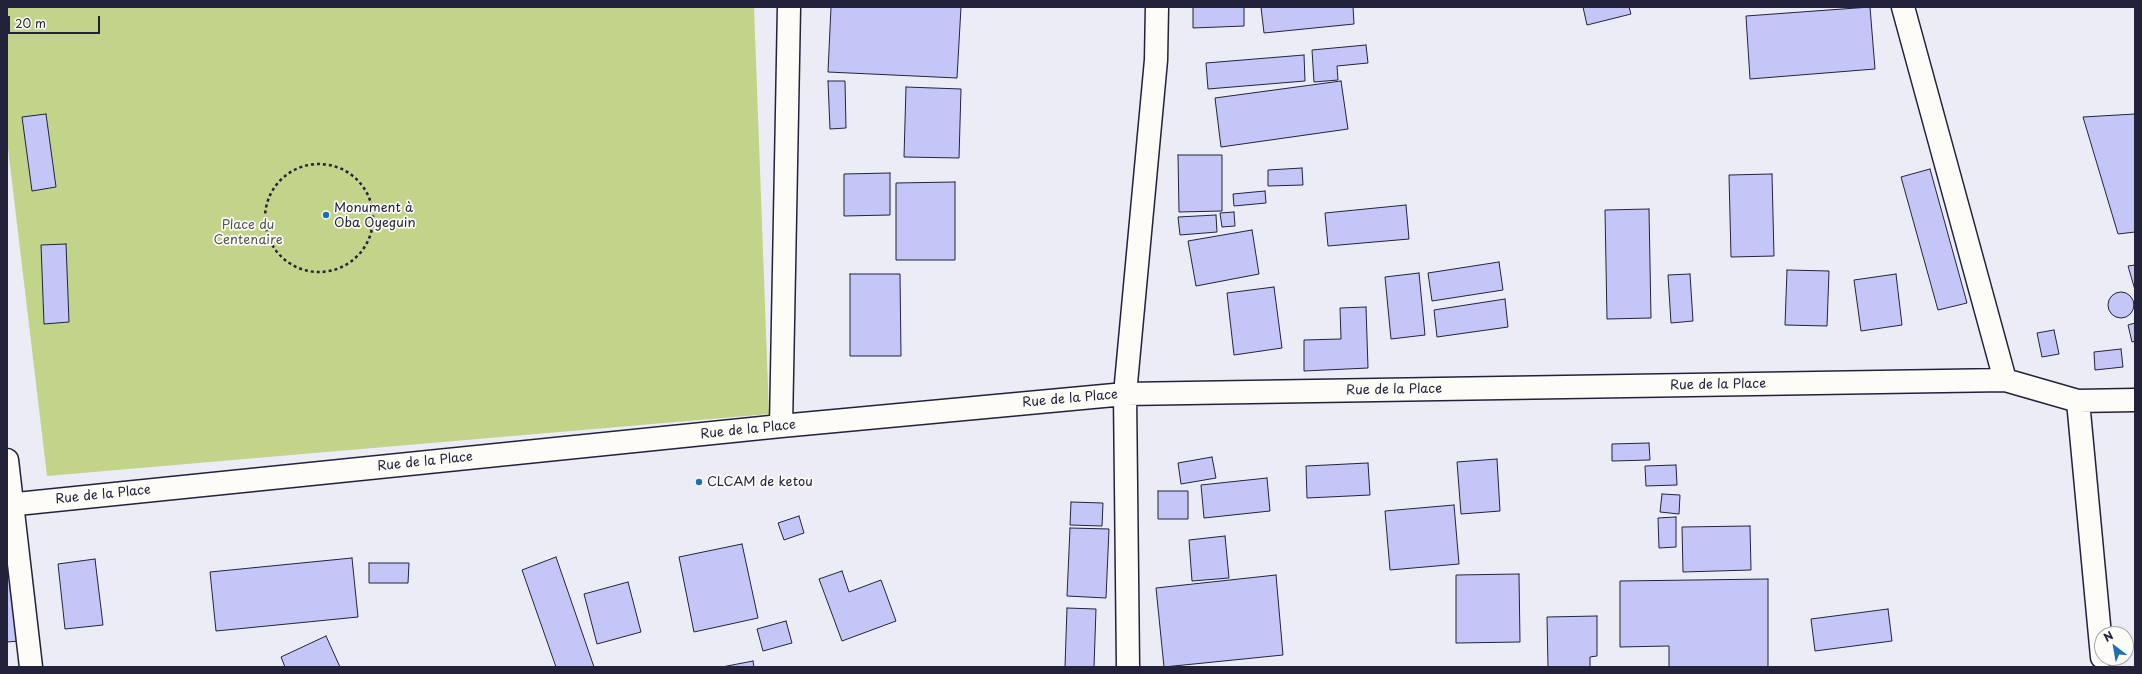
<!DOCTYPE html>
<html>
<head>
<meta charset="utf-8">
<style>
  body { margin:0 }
  #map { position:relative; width:2142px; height:674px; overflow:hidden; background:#ececf7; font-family:"Playpen Sans",sans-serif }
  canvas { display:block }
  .frame { position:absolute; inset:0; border:8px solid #22223b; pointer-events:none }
  .north { position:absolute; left:2094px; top:626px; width:40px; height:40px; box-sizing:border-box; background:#fdfcf7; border:1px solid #a5a5ac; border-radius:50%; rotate:329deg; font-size:11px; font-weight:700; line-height:16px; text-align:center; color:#22223b }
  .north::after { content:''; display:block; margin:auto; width:14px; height:18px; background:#1f6fb2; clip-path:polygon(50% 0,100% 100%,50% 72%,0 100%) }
  .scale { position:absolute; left:8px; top:16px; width:92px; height:18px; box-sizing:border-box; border:2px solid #22223b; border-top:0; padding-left:5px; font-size:12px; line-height:14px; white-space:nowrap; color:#22223b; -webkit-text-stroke:3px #fdfcf7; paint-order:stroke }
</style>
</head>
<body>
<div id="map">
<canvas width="2142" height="674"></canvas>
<div class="frame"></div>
<div class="north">N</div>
<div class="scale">20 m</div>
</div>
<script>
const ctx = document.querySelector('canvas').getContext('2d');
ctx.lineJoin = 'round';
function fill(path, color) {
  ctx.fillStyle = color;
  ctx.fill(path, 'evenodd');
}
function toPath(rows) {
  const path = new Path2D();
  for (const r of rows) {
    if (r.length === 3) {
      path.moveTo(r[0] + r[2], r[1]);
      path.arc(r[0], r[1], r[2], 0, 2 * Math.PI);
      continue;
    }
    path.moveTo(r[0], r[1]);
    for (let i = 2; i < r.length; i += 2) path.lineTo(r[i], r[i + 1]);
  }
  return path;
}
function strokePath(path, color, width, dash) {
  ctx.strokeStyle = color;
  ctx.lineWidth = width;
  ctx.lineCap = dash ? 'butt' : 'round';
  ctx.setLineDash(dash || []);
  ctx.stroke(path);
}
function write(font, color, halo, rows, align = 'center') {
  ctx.font = font + ' "Playpen Sans",sans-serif';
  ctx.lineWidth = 3.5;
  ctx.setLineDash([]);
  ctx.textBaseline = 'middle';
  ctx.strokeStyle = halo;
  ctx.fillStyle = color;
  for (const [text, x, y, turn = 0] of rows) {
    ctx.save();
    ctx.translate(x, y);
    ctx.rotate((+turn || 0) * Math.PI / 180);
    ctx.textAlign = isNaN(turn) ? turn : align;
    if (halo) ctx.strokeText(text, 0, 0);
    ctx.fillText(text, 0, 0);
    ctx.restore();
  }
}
const green = toPath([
  [7,7,754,7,769,414,47,476,7,140]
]);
const building = toPath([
  [831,7,961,7,957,78,828,72,831,7],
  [1193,7,1244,7,1244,26,1193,28,1193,7],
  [1261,7,1353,7,1354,24,1264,33,1261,7],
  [1583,7,1629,7,1631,14,1587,25,1583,7],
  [1870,7,1875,69,1750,79,1746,16,1870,7],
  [1366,45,1368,63,1337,66,1338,80,1314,82,1312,50,1366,45],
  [1304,55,1305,81,1208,89,1206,63,1304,55],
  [828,81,845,81,846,128,830,129,828,81],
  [1341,81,1348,129,1221,147,1215,98,1341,81],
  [906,87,961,89,959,158,904,157,906,87],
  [46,114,56,187,32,191,22,117,46,114],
  [2135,114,2135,232,2118,234,2083,117,2135,114],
  [1178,155,1222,155,1222,211,1179,212,1178,155],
  [1302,168,1303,185,1268,186,1268,170,1302,168],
  [1930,169,1967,303,1938,310,1901,177,1930,169],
  [890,173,890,215,844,216,844,174,890,173],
  [1772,174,1774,256,1731,257,1729,175,1772,174],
  [955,182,955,260,896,260,896,183,955,182],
  [1265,191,1266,203,1234,206,1233,194,1265,191],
  [1406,205,1409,239,1328,246,1325,213,1406,205],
  [1649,209,1651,318,1607,319,1605,210,1649,209],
  [1234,212,1235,226,1222,227,1220,213,1234,212],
  [1216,215,1217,232,1180,235,1178,217,1216,215],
  [1252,230,1259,274,1196,286,1188,241,1252,230],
  [66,244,69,322,44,324,41,245,66,244],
  [1499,262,1503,290,1432,301,1428,273,1499,262],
  [2135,265,2135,290,2128,266,2135,265],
  [1787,270,1829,271,1827,326,1785,325,1787,270],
  [1419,273,1425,335,1391,339,1385,277,1419,273],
  [850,274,900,274,901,356,850,356,850,274],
  [1690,274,1693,321,1671,323,1668,275,1690,274],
  [1896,274,1902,325,1861,331,1854,280,1896,274],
  [1274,287,1282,348,1234,355,1227,293,1274,287],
  [2121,305,13],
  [1505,299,1508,327,1437,337,1434,310,1505,299],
  [1366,307,1368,368,1304,371,1304,340,1341,339,1340,308,1366,307],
  [2135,323,2135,341,2132,342,2128,325,2135,323],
  [2054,330,2059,354,2042,357,2037,333,2054,330],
  [2121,349,2123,367,2095,370,2094,352,2121,349],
  [1649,443,1650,460,1612,461,1612,444,1649,443],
  [1212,457,1216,478,1181,484,1178,463,1212,457],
  [1497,459,1500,511,1461,514,1457,462,1497,459],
  [1368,463,1370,495,1307,498,1306,466,1368,463],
  [1676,465,1677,485,1646,486,1645,466,1676,465],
  [1267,478,1270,511,1204,518,1201,485,1267,478],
  [1158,491,1188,491,1188,519,1158,519,1158,491],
  [1662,494,1680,495,1679,514,1660,512,1662,494],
  [1071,502,1103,503,1102,526,1070,525,1071,502],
  [1454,505,1459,564,1390,570,1385,511,1454,505],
  [799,516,804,533,784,540,778,523,799,516],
  [1676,517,1676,547,1659,548,1658,518,1676,517],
  [1750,526,1751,570,1683,572,1682,527,1750,526],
  [1070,528,1109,529,1106,598,1067,596,1070,528],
  [1225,536,1229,578,1192,581,1189,540,1225,536],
  [7,543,19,641,7,642,7,543],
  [742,544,758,618,694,632,679,557,742,544],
  [556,557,594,667,556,667,522,570,556,557],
  [352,558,358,617,216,631,210,572,352,558],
  [95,559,103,625,65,629,58,564,95,559],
  [369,563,409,563,408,583,369,583,369,563],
  [842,571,849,592,881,580,896,621,842,641,819,579,842,571],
  [1519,574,1520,642,1456,643,1456,575,1519,574],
  [1276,575,1283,655,1164,667,1156,588,1276,575],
  [1768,579,1768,667,1669,667,1669,646,1620,647,1620,581,1768,579],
  [628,582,641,632,597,644,584,594,628,582],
  [1067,608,1096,609,1094,667,1065,667,1067,608],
  [1888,609,1892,641,1815,651,1811,619,1888,609],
  [1597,616,1597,656,1590,657,1590,667,1548,667,1547,617,1597,616],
  [786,621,792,643,763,651,757,629,786,621],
  [326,636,340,667,285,667,281,657,326,636],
  [753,661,754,667,722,667,753,661]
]);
const path = toPath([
  [319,218,54]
]);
const minor = toPath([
  [1903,7,2005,380],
  [2078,401,2102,657],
  [781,426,789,7],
  [7,460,31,667],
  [7,505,781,426,1125,394,2005,380,2078,401,2135,400],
  [1128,667,1125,394,1156,60,1157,7]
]);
const markers = [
  [326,215,4,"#1f6fb2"],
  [699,482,4,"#1f6fb2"]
];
const poiNames = [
  ["Monument à",334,208],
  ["Oba Oyeguin",334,223],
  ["CLCAM de ketou",707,482]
];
const parkNames = [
  ["Place du",248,225],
  ["Centenaire",248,240]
];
const streetNames = [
  ["Rue de la Place",1718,385,-1],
  ["Rue de la Place",1394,390,-1],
  ["Rue de la Place",1070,399,-5],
  ["Rue de la Place",748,430,-6],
  ["Rue de la Place",425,462,-6],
  ["Rue de la Place",103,495,-6]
];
fill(green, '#c2d489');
fill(building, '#c5c6f8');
strokePath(building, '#22223b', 1);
strokePath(minor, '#22223b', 25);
strokePath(path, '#22223b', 2.5, [3, 3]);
strokePath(minor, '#fdfcf7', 22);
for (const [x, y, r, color] of markers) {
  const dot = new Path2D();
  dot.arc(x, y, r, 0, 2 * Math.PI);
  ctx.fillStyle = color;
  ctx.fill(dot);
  strokePath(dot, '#fdfcf7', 1.5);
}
write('13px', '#22223b', '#fdfcf7', poiNames, 'left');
write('13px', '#525752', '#fdfcf7', parkNames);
write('13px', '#22223b', '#fdfcf7', streetNames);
</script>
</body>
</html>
